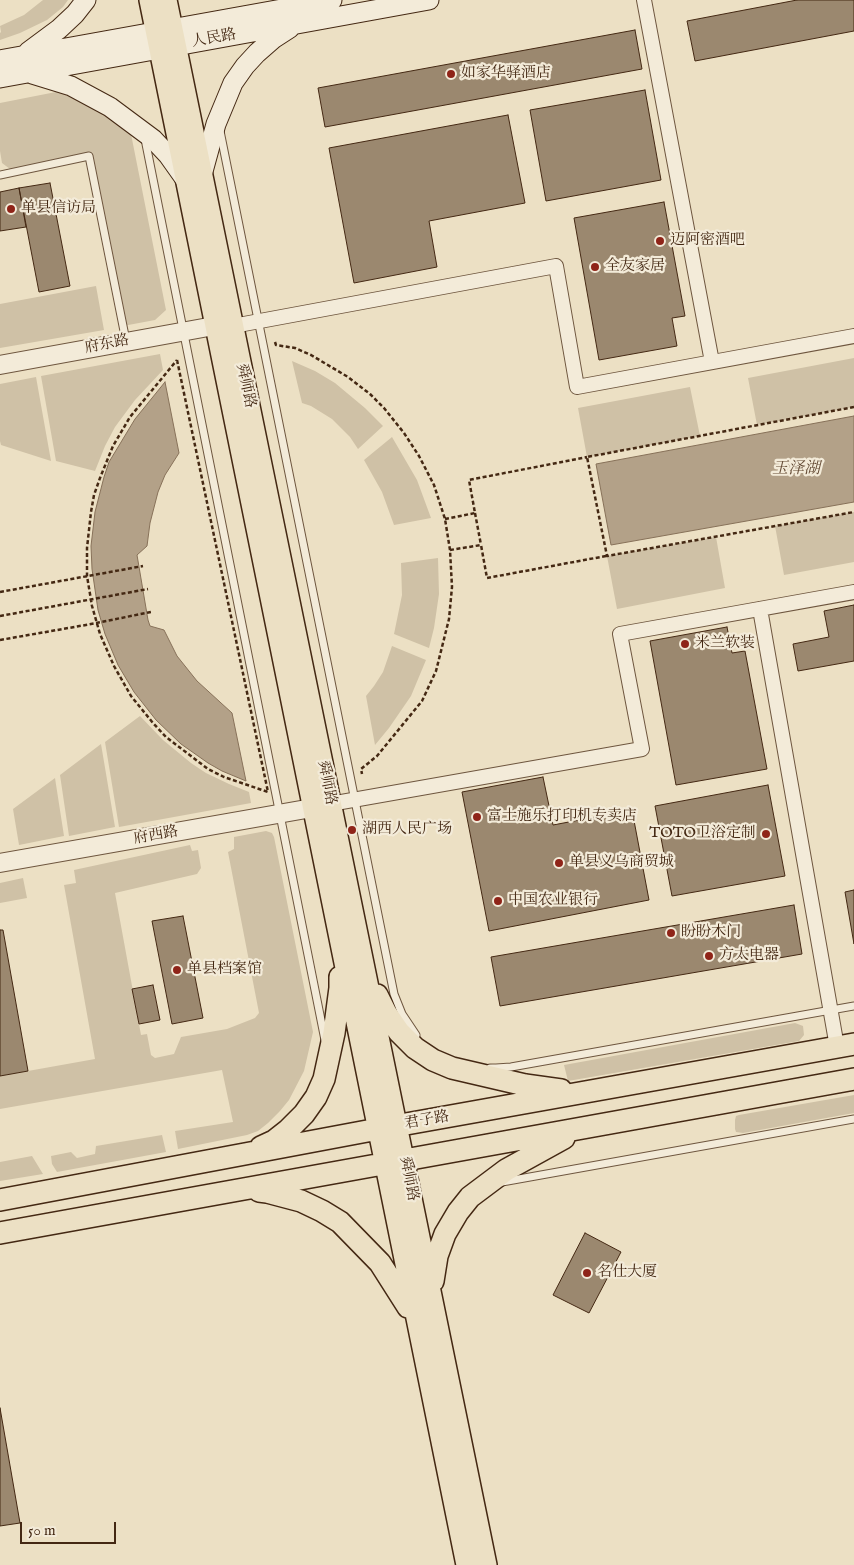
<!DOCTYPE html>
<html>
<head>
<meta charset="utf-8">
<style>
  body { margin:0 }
  #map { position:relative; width:854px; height:1565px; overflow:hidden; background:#ece0c4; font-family:"IM FELL English",serif }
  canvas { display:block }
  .scale { position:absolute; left:20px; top:1522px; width:96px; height:22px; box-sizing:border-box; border:2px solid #442813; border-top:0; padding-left:6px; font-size:15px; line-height:18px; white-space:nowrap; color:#442813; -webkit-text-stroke:4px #f3ebd9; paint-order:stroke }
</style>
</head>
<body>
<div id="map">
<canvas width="854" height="1565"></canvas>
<div class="scale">50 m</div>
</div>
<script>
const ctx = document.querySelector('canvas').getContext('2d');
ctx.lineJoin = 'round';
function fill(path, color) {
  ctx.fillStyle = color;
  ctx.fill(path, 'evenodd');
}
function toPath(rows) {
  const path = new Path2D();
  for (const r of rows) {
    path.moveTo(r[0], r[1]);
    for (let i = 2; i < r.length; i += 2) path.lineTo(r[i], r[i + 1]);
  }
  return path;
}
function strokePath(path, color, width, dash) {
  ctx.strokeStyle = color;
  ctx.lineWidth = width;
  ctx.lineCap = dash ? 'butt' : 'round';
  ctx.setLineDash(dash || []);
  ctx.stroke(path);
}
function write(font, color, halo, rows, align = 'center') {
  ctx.font = font + ' "IM FELL English","Noto Serif SC",serif';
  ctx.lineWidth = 4.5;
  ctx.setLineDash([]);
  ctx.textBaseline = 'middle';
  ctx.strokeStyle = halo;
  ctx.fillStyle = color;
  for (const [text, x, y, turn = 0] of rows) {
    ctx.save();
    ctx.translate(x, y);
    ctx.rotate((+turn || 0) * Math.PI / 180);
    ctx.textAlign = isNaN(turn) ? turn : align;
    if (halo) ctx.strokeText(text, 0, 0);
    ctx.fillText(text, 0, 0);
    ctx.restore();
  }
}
const green = toPath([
  [43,0,68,0,63,7,47,20,20,33,0,40,0,33,1,32,0,26,24,15],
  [66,90,130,129,166,310,155,320,123,326,89,156,14,172,2,163,0,151,0,103],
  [96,286,104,330,0,348,0,304],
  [160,354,163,370,135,400,115,427,105,446,95,471,56,461,41,376],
  [854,358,854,407,757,425,748,378],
  [292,361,315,371,335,383,365,408,383,426,358,449,350,437,332,419,311,406,302,403],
  [36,377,51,461,1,445,0,441,0,384],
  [690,387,700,436,587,457,578,408],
  [392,437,417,480,431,518,394,525,382,492,364,460],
  [854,512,854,562,784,575,775,526],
  [716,537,725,588,617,609,607,556],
  [438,558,439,594,434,628,429,648,394,634,402,595,401,563],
  [392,646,426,660,411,696,389,728,375,745,366,696,374,686,383,672],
  [140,716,163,740,191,763,206,773,229,784,249,792,251,803,119,827,105,742],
  [101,744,115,827,69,836,60,775],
  [55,778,64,836,19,845,13,809],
  [266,831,272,833,274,837,313,1032,304,1071,289,1100,280,1111,268,1123,258,1131,247,1135,178,1149,175,1131,233,1122,222,1070,0,1109,0,1076,95,1059,64,885,76,883,74,870,190,845,192,851,198,850,201,868,197,874,115,893,141,1035,147,1034,151,1055,155,1058,174,1054,181,1037,227,1029,255,1018,259,1013,228,852,234,849,234,837],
  [23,878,27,898,0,903,0,883],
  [795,1023,803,1026,804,1035,799,1041,568,1081,564,1065],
  [854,1095,854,1113,743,1133,736,1132,735,1129,735,1120,736,1116,739,1115],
  [162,1135,166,1152,57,1172,52,1164,51,1156,71,1152,77,1158,95,1154,96,1146],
  [32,1156,43,1174,0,1181,0,1162]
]);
const water = toPath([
  [165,382,179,453,165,475,158,492,150,523,147,546,137,555,148,620,150,626,164,630,177,656,197,681,232,713,246,781,222,771,208,763,181,744,156,720,134,692,118,665,105,634,98,610,92,569,91,546,95,512,104,477,109,462,135,419,165,382],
  [854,416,854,502,611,545,596,464,854,416]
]);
const building = toPath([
  [797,0,854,0,854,31,695,61,687,21,797,0],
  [635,30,642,69,325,127,318,88,635,30],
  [645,90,661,180,546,201,530,110,645,90],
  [508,115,525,203,429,221,437,267,354,283,329,148,508,115],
  [50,183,70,286,39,292,19,188,50,183],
  [19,188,26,227,0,231,0,192,19,188],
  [664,202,685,316,672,318,677,346,599,360,574,218,664,202],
  [854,605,854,661,798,671,793,644,829,637,824,611,854,605],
  [727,627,732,653,745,651,767,769,676,785,650,641,727,627],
  [543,777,553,825,632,810,649,900,489,931,462,792,543,777],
  [768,785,785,876,672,896,655,806,768,785],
  [854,890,854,944,845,892,854,890],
  [794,905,802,954,500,1006,491,957,794,905],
  [183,916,203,1018,172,1024,152,921,183,916],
  [0,930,3,930,28,1071,0,1076,0,930],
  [153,985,160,1020,139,1024,132,989,153,985],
  [585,1233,621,1252,589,1313,553,1295,585,1233],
  [0,1408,20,1523,0,1526,0,1408]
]);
const path = toPath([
  [275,342,276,345,295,348,311,355,348,377,370,394,384,408,404,433,419,456,434,485,445,519,450,550,452,587,449,619,436,671,422,701,377,756,361,769,362,774],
  [177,360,268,792,224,777,208,769,166,737,153,723,131,696,114,666,100,634,92,606,87,576,87,548,91,512,94,495,100,478,113,446,130,417,177,360],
  [854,407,587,457,607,556,854,512],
  [475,513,481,545],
  [445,519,475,513,469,480,587,457],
  [450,550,481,545,487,578,606,556],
  [0,592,143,566],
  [0,616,148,589],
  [96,623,151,612],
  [0,640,97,623]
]);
const service = toPath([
  [220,131,394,994,402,1014,416,1035],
  [145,139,325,1040],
  [0,175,89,156,126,341],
  [490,1068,496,1068,511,1067,854,1006],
  [502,1182,854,1119]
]);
const minor = toPath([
  [644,0,712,362],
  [233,326,556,266,577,387,854,336],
  [760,609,837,1047],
  [330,804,642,749,620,634,854,592]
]);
const tertiary = toPath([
  [0,365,214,326],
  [0,863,312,808]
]);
const secondary = toPath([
  [28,52,59,29,75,14,86,0],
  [0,60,332,0],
  [32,74,71,86,110,107,153,139,168,155,185,179],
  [0,78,429,0],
  [202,175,216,124,233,83,245,66,257,53,273,39,290,28]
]);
const primary = toPath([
  [150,0,467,1565],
  [166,0,486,1565],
  [377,995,386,1013,399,1032,415,1048,433,1060,452,1068,525,1085,561,1090],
  [261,1147,274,1141,288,1130,304,1114,316,1097,324,1079,334,1033,340,988,340,977],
  [259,1191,267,1192,301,1201,322,1211,340,1222,380,1263,408,1307],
  [0,1200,378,1129,854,1044],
  [0,1233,854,1079],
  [433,1281,437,1256,445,1234,458,1212,470,1197,506,1170,564,1138]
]);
const markers = [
  [451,74,5,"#8f2418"],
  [11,209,5,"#8f2418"],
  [660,241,5,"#8f2418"],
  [595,267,5,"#8f2418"],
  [685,644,5,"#8f2418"],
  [477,817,5,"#8f2418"],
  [352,830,5,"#8f2418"],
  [766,834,5,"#8f2418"],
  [559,863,5,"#8f2418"],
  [498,901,5,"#8f2418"],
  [671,933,5,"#8f2418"],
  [709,956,5,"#8f2418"],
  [177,970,5,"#8f2418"],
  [587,1273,5,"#8f2418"]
];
const streetNames = [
  ["人民路",214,39,-10],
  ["府东路",107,345,-11],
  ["舜师路",245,386,78],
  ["舜师路",326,783,79],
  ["府西路",156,836,-10],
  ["君子路",427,1121,-10],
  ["舜师路",408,1179,79]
];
const poiNames = [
  ["如家华驿酒店",461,74],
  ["单县信访局",21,209],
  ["迈阿密酒吧",670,241],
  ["全友家居",605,267],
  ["米兰软装",695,644],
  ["富士施乐打印机专卖店",487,817],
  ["湖西人民广场",362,830],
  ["TOTO卫浴定制",756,834,"right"],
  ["单县义乌商贸城",569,863],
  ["中国农业银行",508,901],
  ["盼盼木门",681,933],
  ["方太电器",719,956],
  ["单县档案馆",187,970],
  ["名仕大厦",597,1273]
];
const waterNames = [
  ["玉泽湖",796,470]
];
fill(green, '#cfc1a6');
fill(water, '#b3a188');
strokePath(water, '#877159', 1);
fill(building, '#9b886f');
strokePath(building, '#442813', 1);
strokePath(service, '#6e563f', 9);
strokePath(minor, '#6e563f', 16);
strokePath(tertiary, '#6e563f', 20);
strokePath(secondary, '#442813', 21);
strokePath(primary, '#442813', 24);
strokePath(path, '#442813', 2.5, [4, 2.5]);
strokePath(service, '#f3ebd9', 7);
strokePath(minor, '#f3ebd9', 14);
strokePath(tertiary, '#f3ebd9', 18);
strokePath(secondary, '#f3ebd9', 19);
strokePath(primary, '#ece0c4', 21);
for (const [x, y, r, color] of markers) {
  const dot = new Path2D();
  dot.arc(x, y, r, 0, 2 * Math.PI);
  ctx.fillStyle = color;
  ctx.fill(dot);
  strokePath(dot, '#f3ebd9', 2);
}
write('15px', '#442813', '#f3ebd9', streetNames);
write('15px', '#442813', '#f3ebd9', poiNames, 'left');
write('italic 16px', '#654c36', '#f3ebd9', waterNames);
</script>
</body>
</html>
